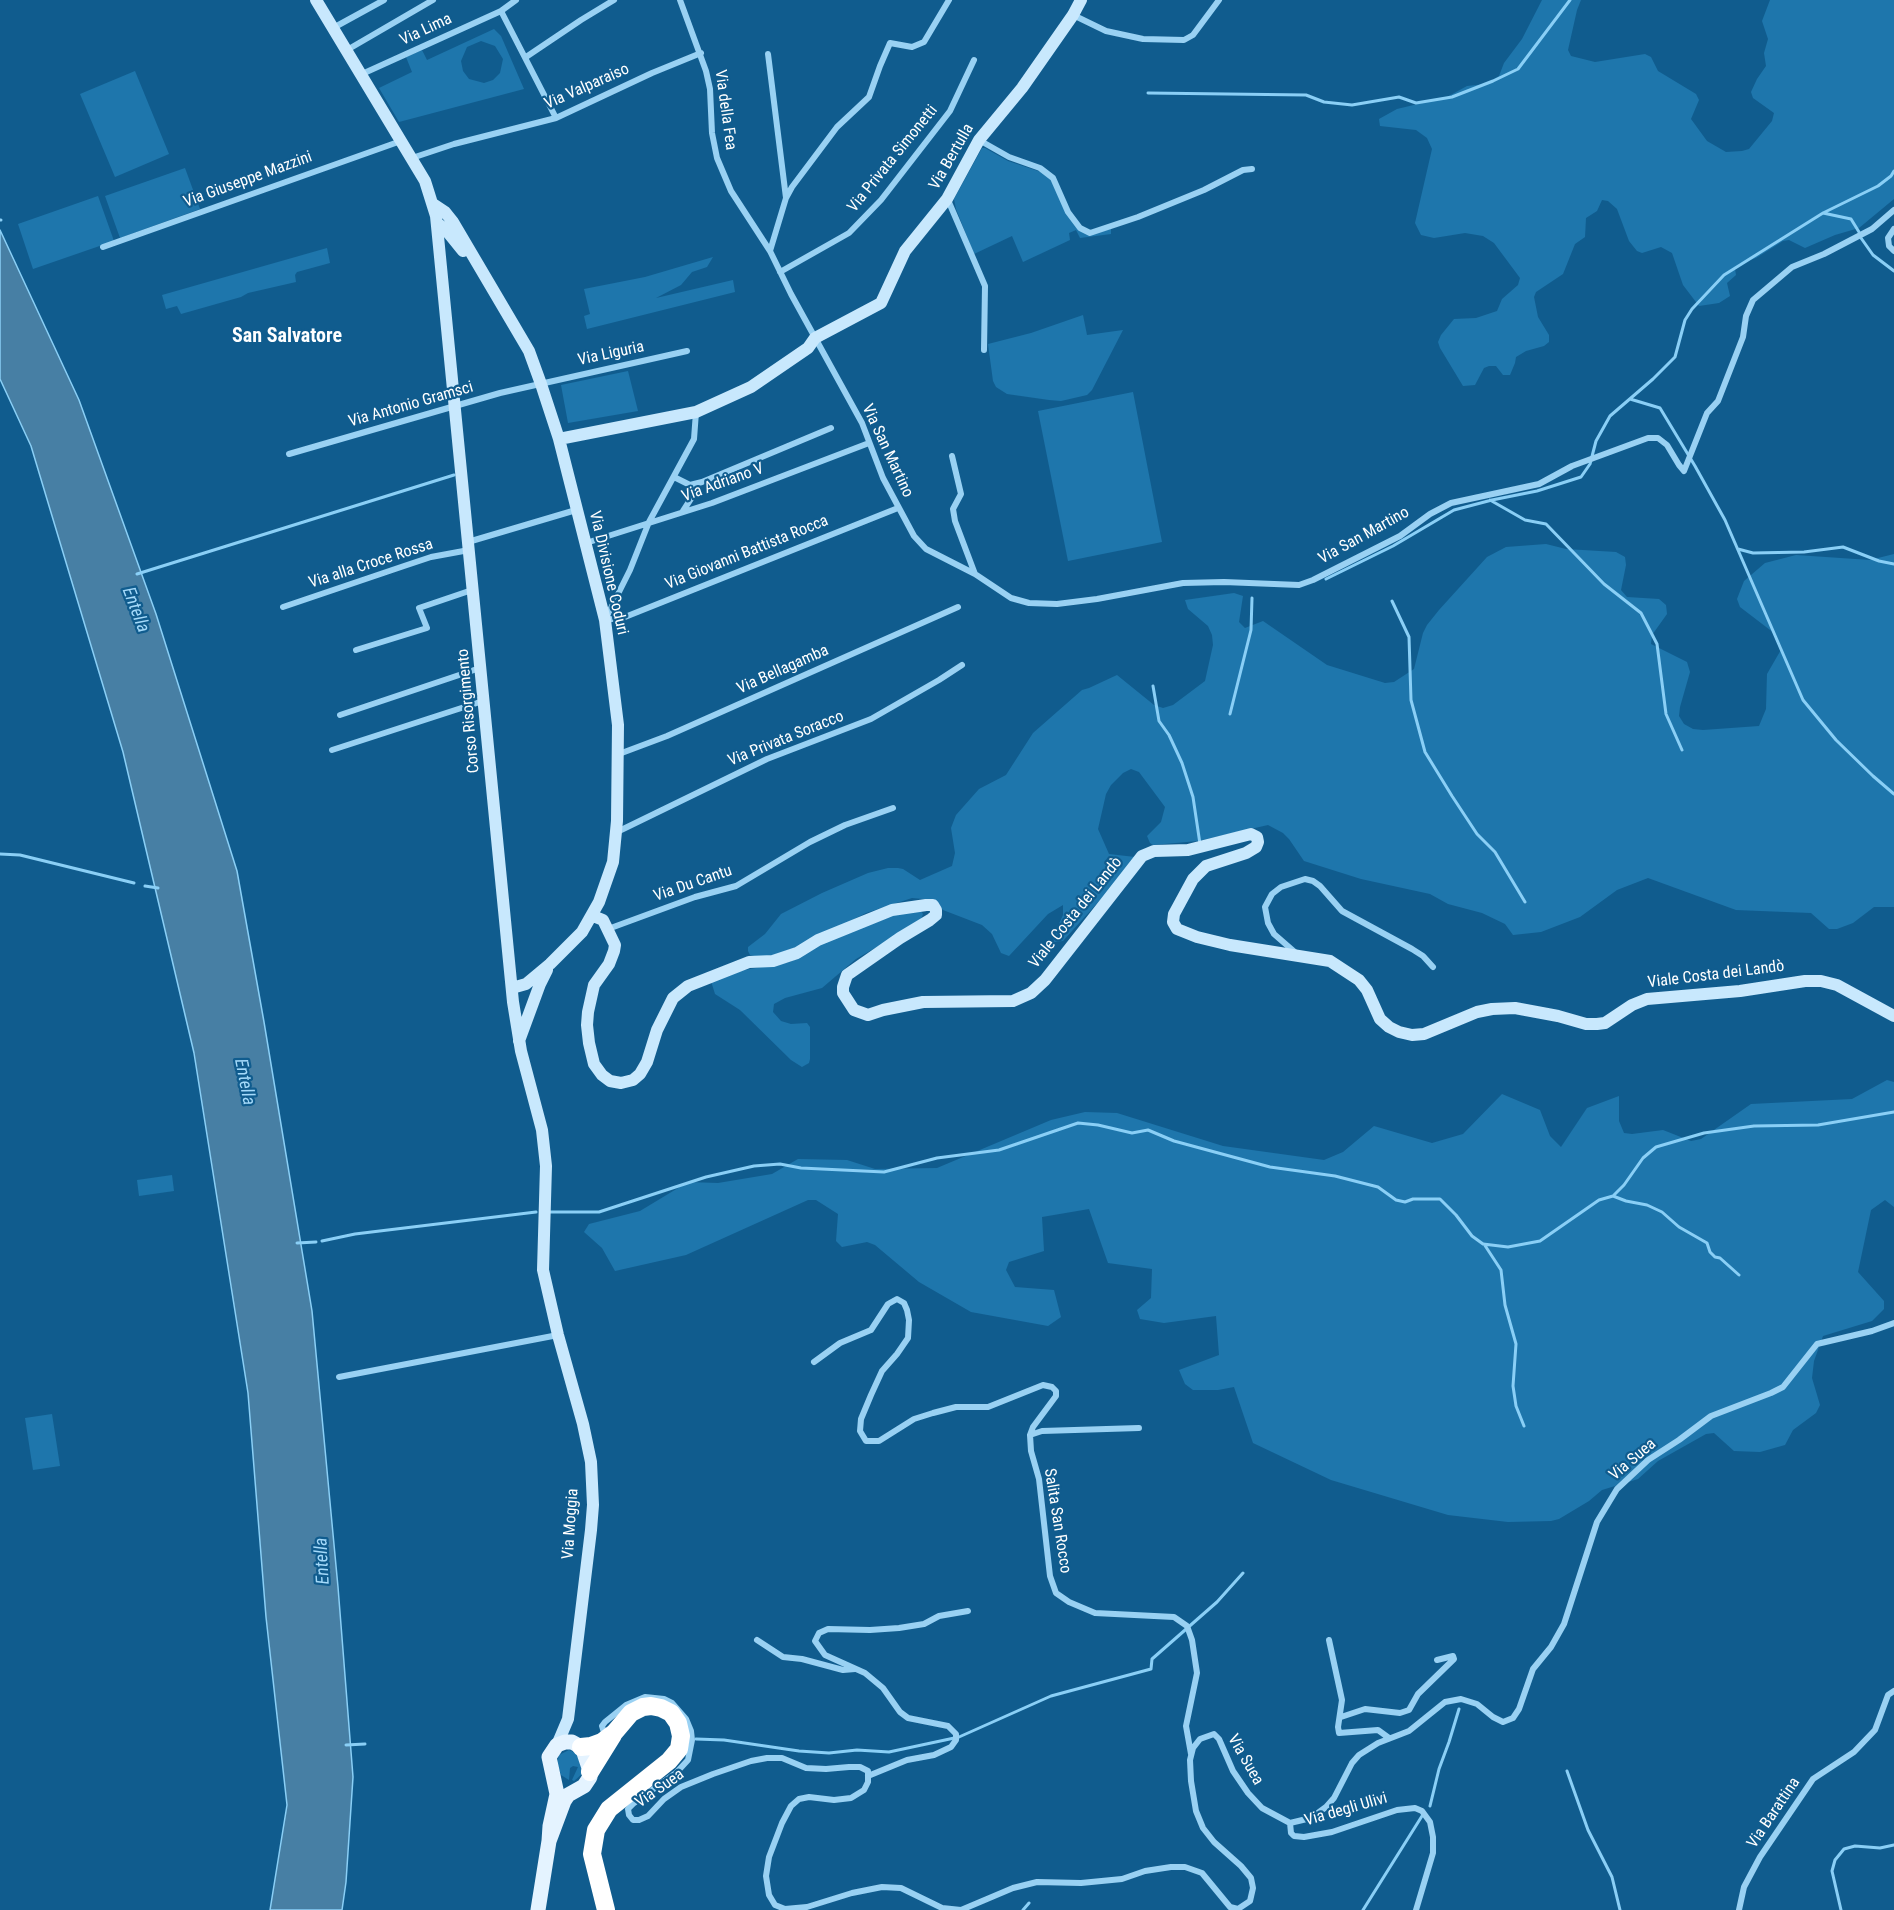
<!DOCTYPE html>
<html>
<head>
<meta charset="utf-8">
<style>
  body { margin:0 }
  canvas { display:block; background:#105c8e }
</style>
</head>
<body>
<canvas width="1894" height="1910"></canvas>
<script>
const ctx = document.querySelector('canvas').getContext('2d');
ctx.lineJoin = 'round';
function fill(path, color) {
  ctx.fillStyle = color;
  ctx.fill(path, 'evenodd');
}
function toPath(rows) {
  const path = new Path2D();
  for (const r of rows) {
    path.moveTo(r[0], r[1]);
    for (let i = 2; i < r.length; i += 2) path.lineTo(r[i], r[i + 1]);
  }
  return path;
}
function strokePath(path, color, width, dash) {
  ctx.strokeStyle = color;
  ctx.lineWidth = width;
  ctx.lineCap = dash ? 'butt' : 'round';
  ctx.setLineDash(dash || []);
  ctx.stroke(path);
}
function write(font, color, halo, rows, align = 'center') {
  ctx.font = font + ' "Roboto Condensed",sans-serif';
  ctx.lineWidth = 4.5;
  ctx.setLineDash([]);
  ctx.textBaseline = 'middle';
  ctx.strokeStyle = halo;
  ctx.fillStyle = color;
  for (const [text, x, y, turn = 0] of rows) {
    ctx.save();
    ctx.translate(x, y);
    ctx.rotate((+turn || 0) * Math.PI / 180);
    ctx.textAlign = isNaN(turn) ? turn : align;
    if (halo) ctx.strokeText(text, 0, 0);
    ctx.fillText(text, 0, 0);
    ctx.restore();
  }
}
const green = toPath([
  [1542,0,1581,0,1577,10,1568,50,1571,56,1595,62,1645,54,1651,57,1658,71,1696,94,1699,100,1691,119,1707,141,1726,152,1742,151,1749,149,1772,121,1774,113,1753,98,1751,92,1757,79,1766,66,1764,53,1768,39,1762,21,1770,0,1894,0,1894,199,1859,228,1835,235,1805,248,1789,240,1783,241,1756,258,1739,264,1735,269,1736,275,1727,283,1730,296,1719,303,1699,306,1683,285,1672,253,1661,247,1642,253,1637,251,1629,241,1617,209,1608,201,1602,200,1597,211,1586,218,1585,237,1575,244,1563,274,1536,292,1534,297,1538,317,1549,335,1549,342,1544,346,1526,351,1516,357,1515,363,1510,375,1503,375,1496,366,1489,366,1484,368,1475,385,1463,386,1440,348,1438,342,1441,335,1454,319,1476,318,1497,311,1502,299,1518,285,1520,278,1494,243,1483,236,1465,233,1434,238,1421,235,1415,223,1432,149,1427,138,1416,130,1380,126,1379,119,1397,109,1447,97,1467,86,1486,84,1499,76,1504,63,1522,39],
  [494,29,501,36,524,89,399,122,379,88,412,72,406,57,422,50,427,60],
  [481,41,495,46,503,59,500,73,493,80,484,83,469,79,463,71,461,61,467,47],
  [135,71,169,154,115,177,80,94],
  [982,148,985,148,1008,161,1041,172,1049,177,1081,231,1111,229,1111,234,1080,238,1076,230,1069,233,1070,240,1023,262,1012,236,974,254,956,209,954,199],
  [185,168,200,209,120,238,105,196],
  [98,196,114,241,33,269,18,224],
  [327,248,330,263,297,272,295,275,296,282,248,293,241,297,181,314,177,306,166,309,162,295],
  [713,257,707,267,692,272,681,285,656,298,733,280,735,292,587,329,584,316,590,314,584,289,645,277],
  [1083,315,1087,335,1123,330,1092,390,1087,395,1061,401,1049,400,1007,394,996,387,993,381,988,344,1031,333],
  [628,371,638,411,568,423,561,385],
  [1133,392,1162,542,1068,561,1038,411],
  [1546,544,1566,549,1616,552,1625,557,1626,565,1621,590,1627,597,1659,599,1666,605,1667,614,1652,635,1651,644,1687,662,1690,672,1680,707,1679,716,1684,724,1693,729,1703,730,1759,726,1766,709,1767,674,1782,648,1774,633,1740,607,1737,599,1744,581,1765,563,1796,555,1870,560,1894,554,1894,907,1874,907,1853,923,1837,929,1829,929,1811,913,1736,910,1648,878,1617,890,1580,917,1541,932,1513,935,1505,924,1482,913,1448,904,1430,894,1361,879,1304,861,1289,839,1283,833,1268,825,1198,841,1153,845,1150,843,1147,836,1161,822,1165,807,1139,772,1131,769,1123,773,1111,785,1106,794,1098,829,1109,854,1135,857,1119,879,1063,941,1054,942,1053,937,1063,915,1063,905,1048,914,1009,956,1001,953,992,934,982,925,943,910,934,900,912,898,866,913,799,947,775,955,758,957,750,955,748,951,748,947,765,934,781,914,822,893,868,873,888,868,898,868,903,869,920,880,952,866,955,853,951,828,956,815,979,789,1006,775,1033,733,1082,690,1089,688,1117,675,1154,705,1163,708,1173,705,1205,681,1213,645,1212,635,1208,626,1188,609,1185,600,1234,593,1243,596,1239,622,1245,628,1263,621,1327,665,1385,683,1394,682,1414,669,1423,633,1427,625,1439,610,1487,557,1506,547],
  [920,910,923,914,920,922,856,959,822,988,785,998,774,1004,773,1012,781,1021,791,1024,807,1023,810,1027,810,1059,809,1063,802,1067,791,1060,740,1010,715,994,711,981,733,972,790,962,830,939,884,917],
  [1887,1080,1894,1082,1894,1207,1885,1200,1871,1210,1858,1272,1884,1301,1884,1309,1872,1321,1823,1336,1814,1361,1812,1378,1820,1405,1816,1413,1793,1430,1785,1445,1760,1452,1734,1451,1714,1433,1706,1434,1658,1461,1638,1479,1602,1490,1589,1501,1559,1519,1551,1521,1508,1522,1448,1515,1331,1480,1253,1443,1234,1387,1218,1390,1193,1390,1185,1384,1179,1370,1219,1355,1216,1316,1164,1323,1140,1319,1137,1310,1151,1298,1152,1269,1108,1263,1089,1209,1042,1217,1044,1251,1009,1262,1006,1270,1015,1287,1054,1290,1061,1317,1048,1326,971,1312,919,1282,875,1245,867,1242,842,1247,836,1241,838,1214,816,1200,808,1200,686,1255,615,1271,602,1248,584,1232,589,1224,640,1211,688,1182,718,1183,772,1174,798,1159,847,1160,875,1169,937,1168,1051,1120,1085,1112,1117,1113,1223,1146,1324,1160,1343,1152,1374,1126,1432,1143,1463,1134,1502,1094,1540,1110,1550,1136,1561,1147,1587,1108,1619,1096,1619,1121,1624,1133,1632,1134,1663,1130,1691,1141,1701,1139,1751,1104,1852,1099],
  [172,1175,174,1191,139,1196,137,1180],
  [52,1414,60,1466,33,1470,25,1418],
  [569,1750,576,1753,582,1767,582,1774,574,1781,572,1780,578,1767,573,1766,570,1768,569,1780,561,1775,557,1763,559,1755]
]);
const water = toPath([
  [0,230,79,400,156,614,237,871,264,1022,312,1311,338,1587,353,1777,346,1882,342,1910,270,1910,287,1805,266,1617,248,1393,194,1053,123,752,31,446,0,379,0,230]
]);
const stream = toPath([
  [1148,93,1306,95,1324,102,1352,105,1399,97,1416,103,1452,97,1493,81,1518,69,1570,0],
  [1823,213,1851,219,1859,232,1861,238,1873,255,1894,271],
  [0,220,1,220],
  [1630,399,1660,408,1695,466,1725,520,1803,700,1836,740,1873,776,1894,794],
  [1490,500,1525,520,1546,524,1604,584,1641,613,1657,644,1666,714,1682,750],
  [1738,549,1753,553,1804,552,1843,547,1879,561,1894,564],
  [137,574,454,475],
  [1326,579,1393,546,1454,510,1492,500,1537,491,1581,477,1590,464,1596,441,1610,416,1653,379,1675,357,1685,320,1692,309,1724,275,1823,213,1878,186,1891,176,1894,171],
  [1392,601,1409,637,1411,700,1425,752,1452,796,1477,834,1495,852,1525,902],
  [1153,686,1159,721,1169,735,1182,763,1193,797,1200,844],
  [1230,714,1251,630,1252,598],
  [0,854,20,855,134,883],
  [145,886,158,888],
  [1613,1196,1626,1201,1647,1205,1662,1212,1679,1227,1707,1243,1710,1252,1715,1257,1720,1258,1739,1275],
  [550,1212,599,1212,706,1177,754,1166,780,1164,801,1168,884,1172,937,1158,999,1150,1078,1123,1098,1125,1132,1133,1148,1130,1174,1141,1270,1167,1335,1176,1378,1187,1396,1200,1405,1202,1413,1199,1440,1199,1456,1215,1472,1236,1483,1244,1508,1247,1540,1241,1599,1200,1613,1196,1624,1185,1643,1158,1656,1147,1704,1133,1754,1126,1818,1125,1894,1112],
  [322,1241,355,1234,536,1212],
  [297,1243,316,1242],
  [1484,1244,1501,1270,1505,1305,1516,1344,1513,1386,1516,1406,1524,1426],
  [696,1739,724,1740,799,1751,829,1753,857,1750,889,1752,959,1737,1051,1696,1151,1669,1152,1659,1217,1602,1243,1573],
  [346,1745,365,1744],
  [1567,1771,1588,1830,1612,1877,1620,1910],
  [1430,1806,1439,1769,1449,1742,1459,1709],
  [1023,1910,1029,1903],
  [1363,1910,1422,1816],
  [1841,1910,1832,1871,1835,1860,1844,1849,1855,1846,1880,1848,1894,1845]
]);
const street = toPath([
  [680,0,706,71,710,89,712,133,717,158,731,191,770,251],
  [949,0,924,42,912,47,890,43,880,66,869,97,837,127,792,187,786,198,770,251,791,294,862,423,883,478,914,536,926,549,975,574,1011,598,1029,603,1057,604,1097,599,1183,583,1224,582,1299,585,1313,580,1400,536,1430,514,1451,503,1539,484,1572,466,1648,438,1658,438,1667,445,1679,465,1684,471,1707,413,1718,401,1743,337,1746,316,1753,300,1792,267,1824,254,1872,229,1894,210],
  [501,11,556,118],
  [1073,15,1106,31,1143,39,1184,40,1193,35,1219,0],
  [333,28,384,0],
  [347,50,433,0],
  [768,54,786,198],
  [526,57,581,20,614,0],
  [362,74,501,11,516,0],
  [979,140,1009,157,1040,168,1053,178,1068,212,1080,228,1090,233,1138,217,1204,190,1243,170,1252,169],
  [412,158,454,144,556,118,652,73,701,53],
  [948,200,985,286,984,350],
  [1894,229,1888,238,1889,246,1894,251],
  [103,247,401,141],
  [780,272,849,233,881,200,950,111,974,60],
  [696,412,694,439,649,522,630,570,605,620,625,617,898,508],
  [289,454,500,393,687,351],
  [952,456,961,494,953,509,955,521,975,574],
  [674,477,690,485,702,482,831,428],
  [683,511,694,494,690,485],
  [468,542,576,510],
  [586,543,712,503,869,443],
  [283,607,404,566,431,557,469,550],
  [356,650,427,628,419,608,472,590],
  [340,715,480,668],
  [332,750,483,701],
  [619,754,667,736,958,607],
  [617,832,767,759,871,719,939,680,962,665],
  [608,929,695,897,736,886,810,842,845,825,893,808],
  [1297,954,1274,934,1268,923,1265,907,1272,894,1281,887,1305,879,1313,881,1320,886,1342,911,1412,949,1423,956,1433,967],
  [814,1362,840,1343,871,1330,888,1304,897,1299,904,1303,907,1310,909,1320,908,1338,897,1354,882,1371,871,1395,861,1419,860,1431,866,1441,879,1441,914,1419,933,1413,956,1407,988,1407,1043,1385,1052,1387,1056,1391,1056,1396,1033,1427,1030,1435,1031,1451,1039,1479,1050,1576,1056,1593,1069,1602,1095,1613,1174,1617,1187,1626,1192,1640,1197,1673,1186,1726,1191,1754],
  [339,1377,558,1335],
  [1030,1435,1042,1431,1139,1428],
  [757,1640,783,1657,802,1659,843,1670,855,1669],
  [1329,1640,1342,1700,1338,1727,1339,1733,1378,1730,1389,1738],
  [1341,1717,1365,1709,1400,1713,1409,1710,1418,1694,1454,1659,1453,1656,1437,1660],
  [605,1736,602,1726,605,1722,626,1705,645,1697,664,1699,672,1703,686,1719,691,1731,692,1740,688,1760,676,1773,634,1803,628,1809,629,1815,633,1820,639,1820,648,1816,664,1799,681,1787,713,1774,751,1761,767,1758,782,1758,806,1768,826,1769,849,1767,860,1767,868,1771,868,1782,864,1790,851,1798,834,1800,809,1797,799,1799,791,1806,782,1823,769,1857,766,1876,769,1895,775,1905,785,1909,807,1907,852,1893,882,1887,901,1888,942,1908,961,1910,1013,1888,1037,1882,1081,1883,1122,1879,1145,1871,1171,1867,1185,1867,1202,1873,1230,1907,1238,1909,1250,1901,1253,1888,1251,1878,1241,1866,1214,1842,1203,1828,1196,1811,1191,1781,1190,1760,1193,1748,1200,1739,1214,1734,1219,1739,1233,1771,1248,1793,1262,1808,1290,1823,1311,1818,1326,1807,1334,1798,1352,1763,1359,1755,1378,1743,1409,1731,1445,1702,1461,1699,1477,1704,1493,1717,1503,1722,1513,1718,1519,1709,1533,1669,1551,1647,1564,1624,1597,1522,1617,1489,1648,1460,1679,1440,1711,1416,1771,1393,1783,1387,1817,1344,1872,1331,1894,1323],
  [868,1776,907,1760,934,1755,951,1747,956,1740,956,1734,948,1726,908,1718,900,1712,883,1688,865,1673,825,1655,815,1641,819,1633,828,1629,870,1630,899,1628,924,1624,939,1616,968,1611],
  [1290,1823,1291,1833,1294,1836,1304,1837,1332,1832,1397,1810,1415,1808,1422,1811,1430,1822,1433,1837,1433,1853,1416,1910],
  [1739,1910,1744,1887,1760,1857,1813,1779,1854,1752,1875,1730,1888,1695,1894,1691]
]);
const secondary = toPath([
  [316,0,425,181,436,216,513,1002,521,1051,542,1130,546,1166,543,1270,558,1335,583,1424,591,1462,593,1505,591,1530,568,1719,557,1745],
  [433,204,445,212,453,222,529,351,541,384,559,439,605,620,618,725,617,821,613,862,599,902,582,932,550,964,526,984,512,988],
  [437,223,446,230,463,251],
  [559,439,696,412,751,387,808,348,815,338,881,303,905,251,947,199,979,140,1022,88,1073,15,1081,0],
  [593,916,603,920,615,945,614,951,609,964,594,985,588,1012,587,1025,589,1043,594,1064,602,1075,610,1081,621,1083,633,1080,640,1074,647,1062,657,1030,673,998,688,986,749,962,773,961,797,953,818,940,892,910,926,905,933,905,936,910,936,915,930,920,900,938,847,975,843,987,843,993,854,1010,868,1015,883,1010,923,1002,1013,1001,1031,993,1045,980,1142,856,1154,851,1188,850,1251,834,1257,837,1258,842,1256,847,1246,853,1206,866,1193,879,1174,914,1173,922,1177,929,1197,937,1230,945,1330,961,1359,980,1367,990,1380,1019,1389,1027,1399,1032,1412,1035,1424,1034,1477,1012,1492,1009,1515,1008,1558,1016,1586,1024,1597,1024,1605,1023,1632,1005,1647,999,1740,991,1805,981,1821,981,1837,985,1894,1016],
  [519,1041,540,984,547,970]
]);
const primary = toPath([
  [538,1910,549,1841,550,1826,557,1794,549,1757,557,1745,565,1742,572,1742,581,1747,584,1753,590,1771,590,1777,584,1786,568,1795,564,1801,549,1841]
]);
const highway = toPath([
  [581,1747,591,1746,602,1742,614,1733,631,1713,643,1707,651,1706,661,1708,671,1713,678,1723,681,1736,679,1749,669,1761,609,1809,596,1830,592,1854,606,1910],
  [590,1772,613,1735]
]);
const streetNames = [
  ["Via Lima",426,30,-25],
  ["Via Valparaiso",587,87,-24],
  ["Via della Fea",725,110,82],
  ["Via Bertulla",952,157,-60],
  ["Via Privata Simonetti",893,159,-51],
  ["Via Giuseppe Mazzini",248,180,-20],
  ["Via Liguria",611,354,-12],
  ["Via Antonio Gramsci",411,405,-16],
  ["Via San Martino",887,451,65],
  ["Via Adriano V",723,483,-20],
  ["Via San Martino",1364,536,-29],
  ["Via Giovanni Battista Rocca",747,553,-22],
  ["Via alla Croce Rossa",371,564,-18],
  ["Via Divisione Coduri",608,573,77],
  ["Via Bellagamba",783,670,-24],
  ["Corso Risorgimento",469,711,-95],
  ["Via Privata Soracco",786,739,-22],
  ["Via Du Cantu",693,884,-19],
  ["Viale Costa dei Landò",1076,913,-51],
  ["Viale Costa dei Landò",1716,975,-7],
  ["Via Suea",1633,1460,-40],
  ["Salita San Rocco",1057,1521,81],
  ["Via Moggia",571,1524,-86],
  ["Via Suea",1245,1760,60],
  ["Via Suea",660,1789,-35],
  ["Via degli Ulivi",1346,1810,-16],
  ["Via Barattina",1774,1813,-56]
];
const waterNames = [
  ["Entella",135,610,69],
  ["Entella",244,1082,79],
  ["Entella",323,1561,-93]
];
const quarterNames = [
  ["San Salvatore",287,337]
];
fill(green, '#1e76ac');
fill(water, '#477fa4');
strokePath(water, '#8acff6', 1.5);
strokePath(stream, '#8acff6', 3);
strokePath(street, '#99d1f3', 6);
strokePath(secondary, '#c8e8fd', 12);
strokePath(primary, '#e4f3ff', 15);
strokePath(highway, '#fff', 18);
write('16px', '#fff', '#105c8e', streetNames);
write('italic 18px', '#a5dafa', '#105c8e', waterNames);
write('bold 20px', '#fff', '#105c8e', quarterNames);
</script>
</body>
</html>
